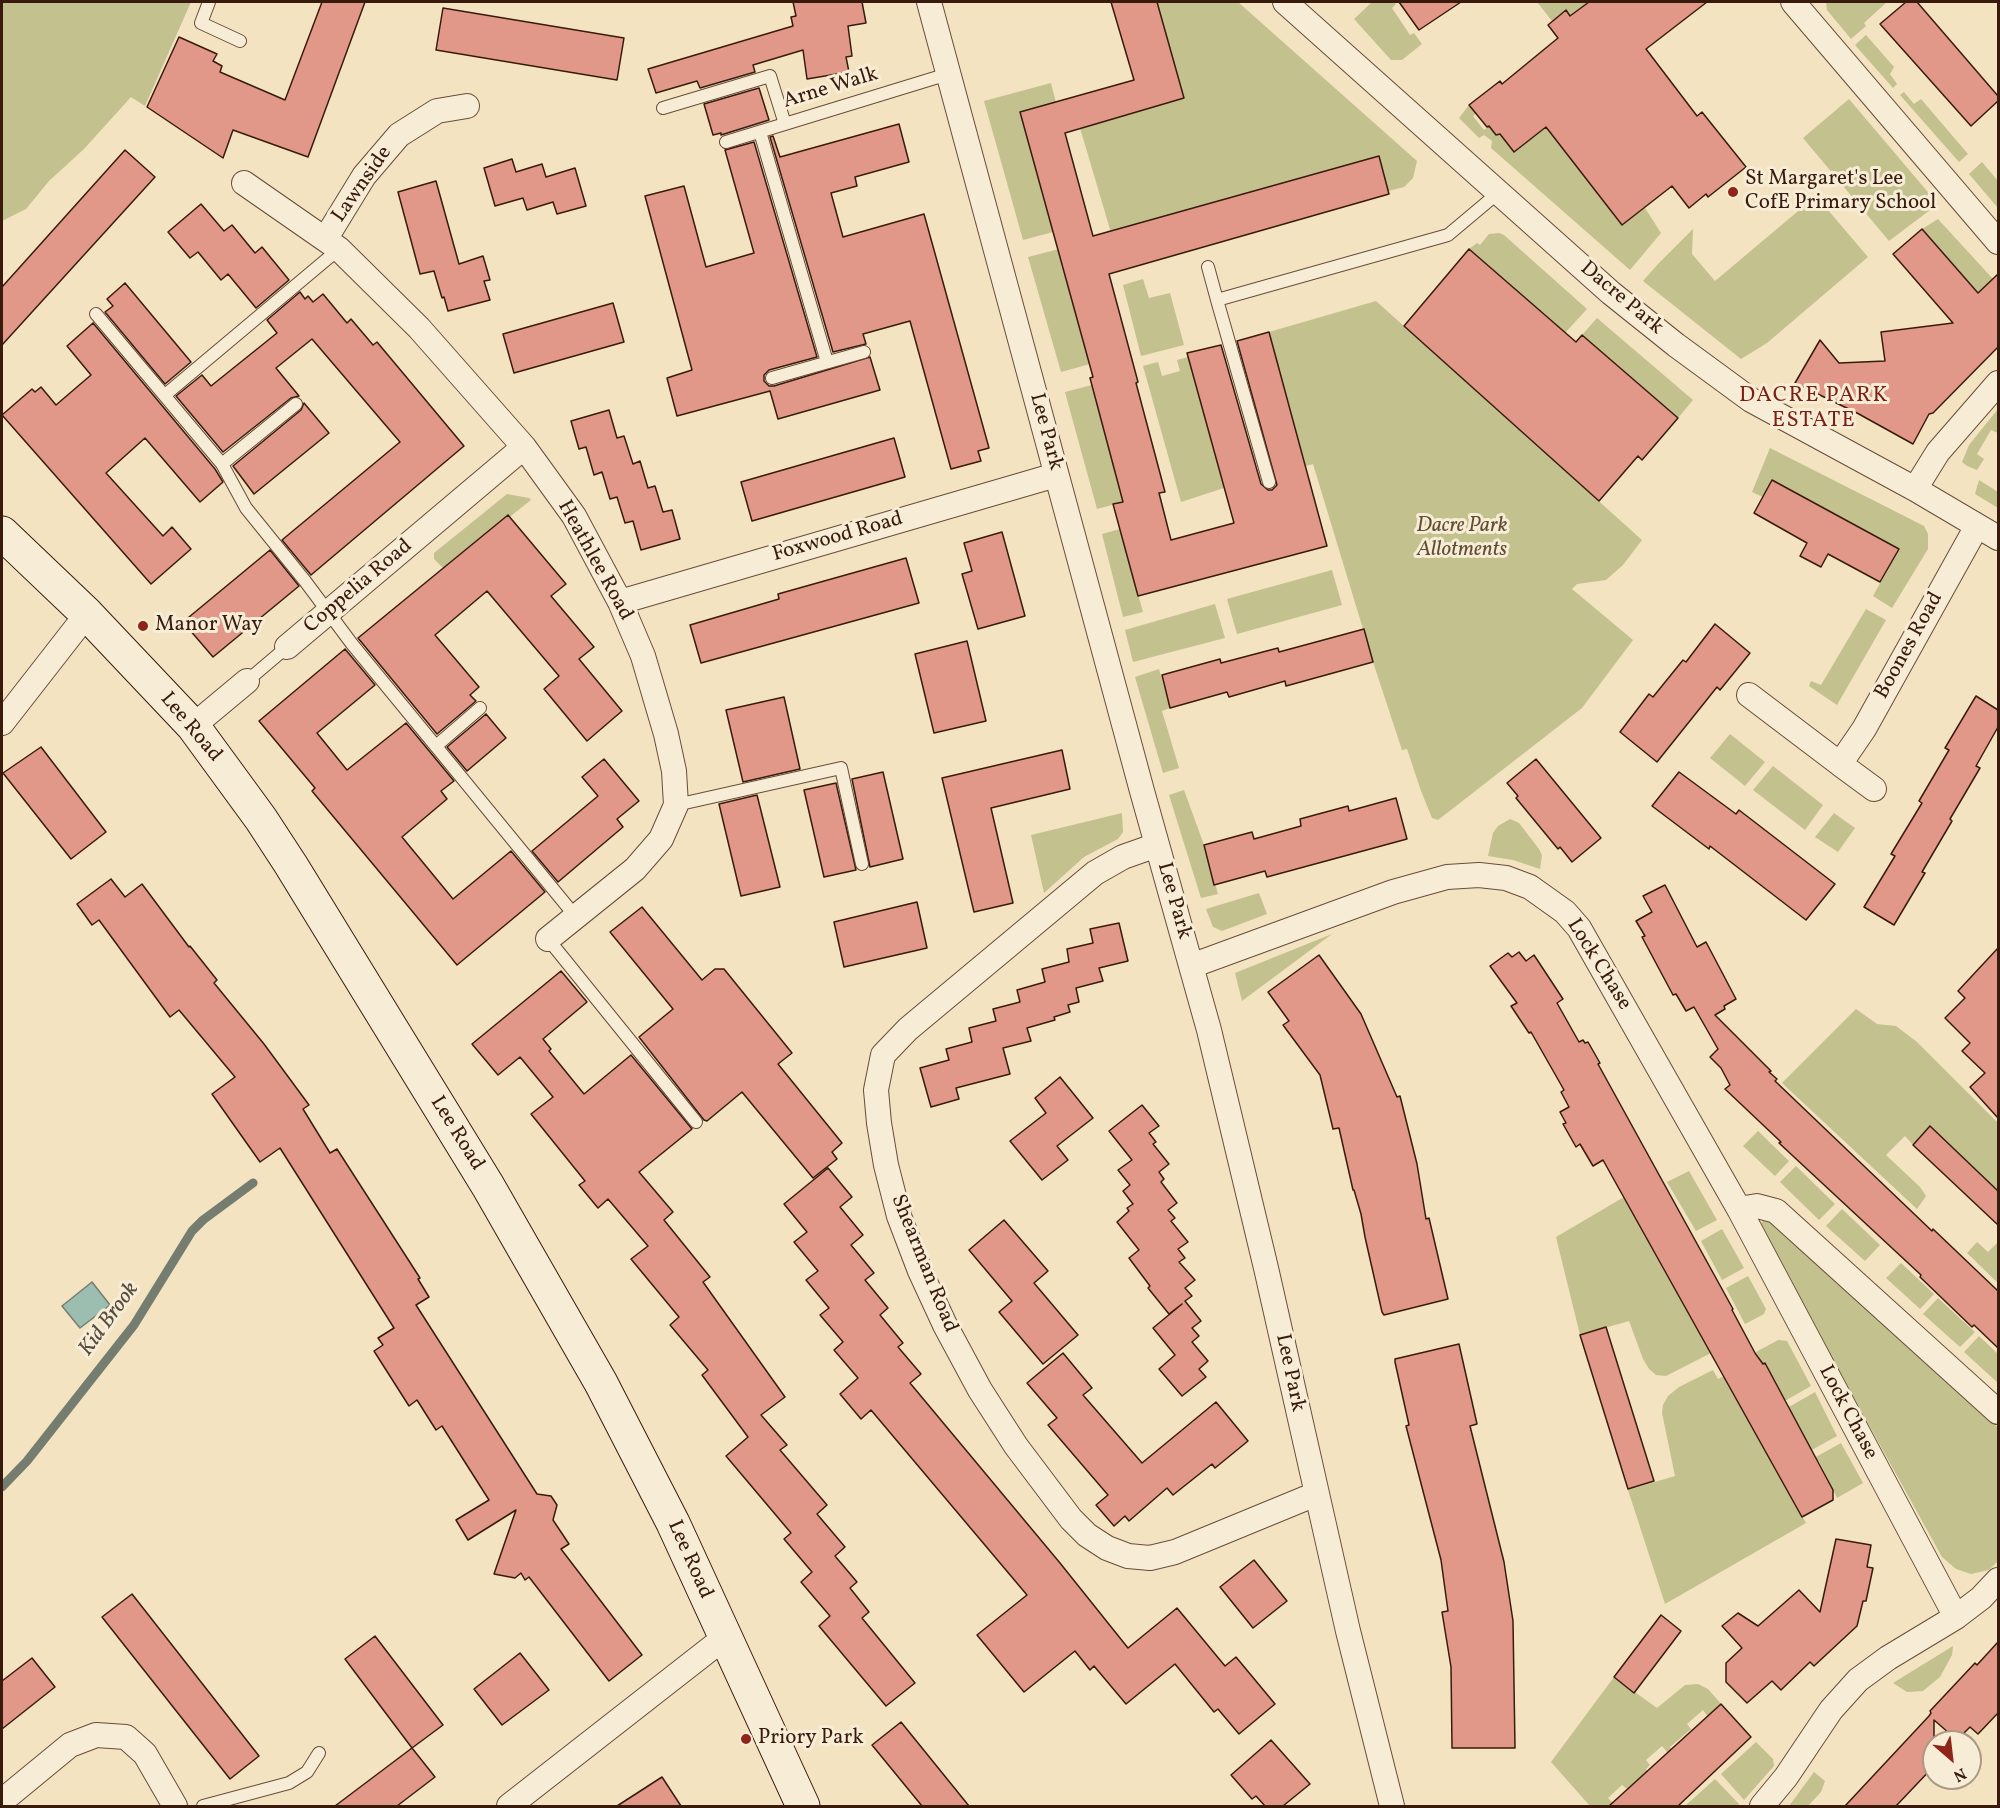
<!DOCTYPE html>
<html>
<head>
<meta charset="utf-8">
<style>
  body { margin:0 }
  #map { position:relative; width:2000px; height:1808px; overflow:hidden; background:#f3e3c1; font-family:Vollkorn,serif }
  canvas { display:block }
  .frame { position:absolute; inset:0; border:3px solid #391b0d; pointer-events:none }
  .north { position:absolute; left:1922px; top:1730px; width:60px; height:60px; box-sizing:border-box; background:#f7edd7; border:2px solid #ab9986; border-radius:50%; rotate:152deg; font-size:16px; font-weight:700; line-height:24px; text-align:center; color:#391b0d }
  .north::after { content:''; display:block; margin:auto; width:21px; height:27px; background:#8f2418; clip-path:polygon(50% 0,100% 100%,50% 72%,0 100%) }
</style>
</head>
<body>
<div id="map">
<canvas width="2000" height="1808"></canvas>
<div class="frame"></div>
<div class="north">N</div>
</div>
<script>
const ctx = document.querySelector('canvas').getContext('2d');
ctx.lineJoin = 'round';
function fill(path, color) {
  ctx.fillStyle = color;
  ctx.fill(path, 'evenodd');
}
function toPath(rows) {
  const path = new Path2D();
  for (const r of rows) {
    path.moveTo(r[0], r[1]);
    for (let i = 2; i < r.length; i += 2) path.lineTo(r[i], r[i + 1]);
  }
  return path;
}
function strokePath(path, color, width, dash) {
  ctx.strokeStyle = color;
  ctx.lineWidth = width;
  ctx.lineCap = dash ? 'butt' : 'round';
  ctx.setLineDash(dash || []);
  ctx.stroke(path);
}
function write(font, color, halo, rows, align = 'center') {
  ctx.font = font + ' Vollkorn,serif';
  ctx.lineWidth = 6;
  ctx.setLineDash([]);
  ctx.textBaseline = 'middle';
  ctx.strokeStyle = halo;
  ctx.fillStyle = color;
  for (const [text, x, y, turn = 0] of rows) {
    ctx.save();
    ctx.translate(x, y);
    ctx.rotate((+turn || 0) * Math.PI / 180);
    ctx.textAlign = isNaN(turn) ? turn : align;
    if (halo) ctx.strokeText(text, 0, 0);
    ctx.fillText(text, 0, 0);
    ctx.restore();
  }
}
const green = toPath([
  [2,2,191,2,145,106,131,97,84,149,49,181,26,209,2,221],
  [1157,2,1238,2,1417,161,1413,178,1404,187,1388,191,1379,156,1122,270,1080,128,1184,98],
  [1372,2,1394,2,1396,4,1392,8,1410,35,1414,33,1422,44,1402,60,1391,60,1354,19],
  [1537,2,1589,2,1570,16,1566,10,1552,21],
  [1826,2,1887,2,1864,23,1866,26,1851,39,1827,10],
  [1866,35,1894,67,1890,74,1897,84,1893,88,1855,45],
  [1051,83,1056,103,1020,113,1053,232,1023,240,984,101],
  [1904,92,1914,104,1921,99,1968,154,1959,162,1900,95],
  [1849,99,1938,204,1889,241,1803,138],
  [1469,105,1476,113,1473,116,1484,130,1489,126,1496,135,1500,134,1514,152,1561,116,1557,141,1621,225,1645,208,1661,233,1630,270,1491,148,1492,141,1484,135,1479,138,1459,118],
  [1982,162,1998,181,1998,208,1969,174],
  [1816,196,1868,257,1767,343,1741,359,1643,281,1658,264,1693,229,1692,254,1715,281],
  [1938,219,1993,279,1979,293,1922,229],
  [1499,233,1504,235,1587,309,1565,333,1469,249,1477,243,1480,245,1489,234],
  [1059,249,1090,364,1061,372,1028,257],
  [1143,279,1149,298,1170,293,1184,345,1141,356,1123,285],
  [1376,301,1642,540,1623,565,1606,580,1577,584,1572,589,1633,640,1582,708,1438,820,1432,818,1421,791,1407,749,1402,750,1373,662,1313,464,1306,466,1269,332],
  [1597,318,1693,400,1678,418,1582,335],
  [1188,357,1224,488,1181,502,1143,366,1158,362,1162,376,1180,371,1177,360],
  [1092,385,1123,502,1097,509,1065,392],
  [1998,409,1998,433,1991,430,1977,454,1984,459,1977,470,1967,466,1962,462,1969,445],
  [1770,448,1924,526,1928,534,1928,549,1892,608,1873,596,1899,549,1772,480,1763,497,1752,492],
  [1979,480,1998,492,1998,508,1975,494],
  [507,494,529,498,531,500,444,569,434,559,434,553],
  [1120,529,1143,612,1123,617,1102,534],
  [1332,570,1342,605,1237,634,1227,599],
  [1215,604,1225,638,1133,662,1125,630],
  [1866,609,1886,620,1837,705,1809,686,1811,681,1821,685],
  [1159,669,1170,708,1162,711,1179,768,1163,773,1135,677],
  [1730,734,1765,762,1745,786,1710,758],
  [1773,766,1823,805,1805,830,1753,790],
  [1184,790,1204,845,1218,894,1201,898,1169,795],
  [1122,813,1123,832,1118,839,1084,857,1044,893,1031,835],
  [1834,813,1855,828,1838,852,1815,837],
  [1510,819,1519,823,1539,849,1542,855,1540,869,1513,860,1488,856,1493,833,1498,826],
  [1259,893,1267,914,1222,931,1213,927,1206,909],
  [1332,934,1242,1001,1235,973],
  [1856,1009,1877,1024,1896,1026,1917,1042,1998,1123,1998,1191,1930,1127,1913,1145,1905,1136,1886,1155,1920,1187,1926,1196,1917,1209,1782,1083],
  [1758,1131,1789,1161,1775,1176,1743,1146],
  [1796,1166,1835,1204,1819,1220,1780,1182],
  [1689,1171,1717,1220,1696,1231,1667,1182],
  [1624,1197,1711,1353,1666,1376,1656,1375,1649,1369,1643,1359,1629,1321,1580,1335,1556,1237],
  [1842,1209,1880,1245,1865,1261,1826,1226],
  [1765,1219,1779,1224,1998,1428,1998,1561,1989,1570,1971,1574,1956,1569,1942,1557,1761,1230,1760,1224],
  [1722,1229,1744,1268,1722,1280,1701,1241],
  [1977,1242,1988,1252,1998,1242,1998,1283,1967,1253],
  [1901,1263,1934,1294,1920,1309,1886,1278],
  [1748,1276,1766,1309,1764,1314,1745,1324,1726,1288],
  [1938,1298,1975,1332,1960,1347,1923,1314],
  [1979,1336,1998,1354,1998,1383,1964,1352],
  [1778,1340,1787,1341,1811,1386,1783,1402,1756,1352],
  [1713,1370,1718,1379,1724,1376,1806,1523,1665,1604,1628,1490,1675,1476,1662,1413,1663,1405,1668,1396,1679,1387],
  [1815,1392,1837,1436,1810,1451,1798,1429,1800,1428,1793,1414,1790,1414,1787,1408],
  [1841,1443,1863,1483,1837,1498,1819,1461,1816,1462,1814,1458],
  [1953,1646,1952,1655,1940,1677,1923,1691,1907,1692,1893,1683],
  [1614,1677,1657,1708,1685,1685,1698,1684,1708,1689,1722,1705,1708,1717,1703,1710,1687,1724,1691,1729,1670,1747,1672,1750,1668,1753,1662,1746,1646,1760,1650,1765,1646,1769,1648,1771,1627,1789,1622,1785,1608,1798,1615,1805,1613,1806,1590,1806,1551,1762],
  [1756,1742,1773,1759,1774,1766,1744,1800,1721,1774],
  [1814,1772,1825,1781,1821,1792,1808,1806,1789,1806],
  [1715,1779,1739,1804,1738,1806,1685,1806]
]);
const water = toPath([
  [92,1282,110,1305,80,1328,62,1306,92,1282]
]);
const stream = toPath([
  [2,1487,27,1461,134,1325,192,1231,203,1220,253,1183]
]);
const building = toPath([
  [322,2,365,2,308,157,233,130,223,158,147,107,179,37,217,54,213,61,222,66,220,72,285,100,322,2],
  [793,2,862,2,866,23,848,26,852,56,846,57,849,72,807,79,803,50,753,65,755,72,700,88,697,81,656,93,648,69,793,26,791,17,796,16,793,2],
  [1111,2,1157,2,1184,98,1065,133,1093,236,1379,156,1389,194,1109,274,1138,382,1136,383,1165,492,1159,493,1171,540,1234,523,1187,353,1221,345,1261,484,1268,490,1272,490,1277,485,1237,341,1269,332,1327,546,1138,596,1113,504,1123,502,1090,378,1093,377,1020,112,1134,80,1111,2],
  [1399,2,1461,2,1419,30,1399,2],
  [1589,2,1707,2,1646,49,1697,116,1702,112,1746,167,1708,197,1706,194,1689,208,1672,186,1622,225,1546,127,1514,152,1500,134,1496,135,1489,126,1487,127,1469,105,1500,81,1502,84,1558,38,1548,25,1566,10,1570,16,1589,2],
  [1906,2,1917,2,1998,96,1998,101,1971,126,1880,24,1906,2],
  [443,8,624,38,617,80,436,50,443,8],
  [759,88,769,120,721,135,721,133,713,135,704,104,759,88],
  [899,124,909,162,855,177,857,186,831,193,843,237,924,214,989,448,978,451,981,461,951,469,910,321,863,334,866,344,833,352,770,137,773,136,780,157,899,124],
  [754,142,817,357,769,370,764,375,764,381,769,386,774,386,870,357,880,390,778,419,770,391,677,416,667,378,692,370,645,196,684,186,706,267,754,253,725,150,754,142],
  [125,150,155,177,2,345,2,287,125,150],
  [512,159,516,172,542,164,546,177,575,168,586,206,557,214,553,202,527,210,523,198,495,206,484,168,512,159],
  [436,181,459,264,483,256,490,280,484,281,490,300,448,311,444,297,442,298,434,271,420,274,398,192,436,181],
  [201,204,224,231,232,225,255,253,262,247,289,280,256,308,228,274,221,280,198,252,190,258,168,232,201,204],
  [1922,229,1978,293,1998,274,1998,347,1933,413,1929,414,1913,444,1857,413,1795,383,1820,340,1839,363,1885,361,1881,332,1953,323,1893,254,1922,229],
  [1469,249,1576,342,1582,335,1678,418,1642,460,1638,456,1599,501,1404,326,1469,249],
  [125,283,191,362,165,384,105,312,113,306,107,299,125,283],
  [300,292,305,299,308,296,313,302,323,294,347,323,351,319,373,345,377,342,464,446,311,575,282,540,400,442,312,339,276,368,299,396,291,398,223,452,176,396,202,375,211,386,277,333,267,320,300,292],
  [613,303,624,342,514,373,503,334,613,303],
  [93,323,215,469,223,482,200,502,145,438,106,473,163,536,172,527,191,549,151,584,2,415,32,389,35,392,41,387,56,405,91,375,67,346,93,323],
  [304,403,329,433,254,494,233,466,301,410,304,403],
  [609,410,617,438,624,436,633,464,640,461,648,488,655,486,663,512,672,510,680,539,641,550,633,521,625,523,617,497,610,499,602,472,594,475,586,447,579,449,571,421,609,410],
  [894,438,905,477,752,521,741,482,894,438],
  [1772,480,1899,549,1880,582,1828,554,1821,567,1800,556,1807,543,1754,513,1772,480],
  [508,515,566,584,551,596,594,647,579,659,622,711,587,741,544,689,559,676,487,591,435,635,479,687,470,695,476,701,437,734,358,638,508,515],
  [1002,532,1025,616,978,629,962,574,972,571,964,543,1002,532],
  [270,550,299,586,213,657,183,622,270,550],
  [906,558,919,603,701,663,690,625,779,599,778,594,906,558],
  [1715,624,1750,653,1720,690,1717,687,1657,762,1620,732,1649,694,1653,697,1683,660,1686,662,1715,624],
  [1364,629,1373,662,1286,686,1285,681,1229,697,1227,692,1170,708,1162,675,1220,659,1221,663,1278,648,1279,652,1364,629],
  [967,641,986,721,934,733,915,654,967,641],
  [345,649,375,685,317,733,347,770,406,723,454,781,441,791,447,799,402,837,453,899,511,851,545,892,457,965,312,791,315,788,259,721,345,649],
  [1976,696,1998,710,1998,727,1976,766,1980,768,1950,819,1952,821,1922,872,1925,873,1894,925,1864,907,1895,856,1891,854,1922,803,1919,801,1949,750,1945,748,1976,696],
  [784,697,800,769,743,782,726,710,784,697],
  [486,714,506,738,467,771,447,747,486,714],
  [41,747,106,832,71,859,3,773,41,747],
  [1062,750,1070,789,991,808,1013,903,974,912,942,778,1062,750],
  [604,759,639,801,617,819,623,827,558,882,532,851,598,796,582,777,604,759],
  [1536,759,1601,838,1572,862,1560,847,1558,849,1516,798,1518,796,1507,783,1536,759],
  [883,772,903,859,870,867,852,779,883,772],
  [1679,772,1736,814,1739,810,1835,884,1806,920,1710,846,1709,849,1652,806,1679,772],
  [836,783,856,870,824,877,804,790,836,783],
  [757,795,780,887,741,896,719,804,757,795],
  [1396,798,1407,839,1267,877,1265,871,1214,885,1204,845,1252,832,1254,839,1301,826,1300,819,1348,806,1349,811,1396,798],
  [111,879,125,897,142,884,189,947,190,946,217,980,214,983,264,1044,309,1105,303,1109,330,1153,337,1149,420,1278,418,1279,429,1297,416,1305,537,1494,551,1496,557,1505,553,1520,569,1544,561,1549,642,1655,609,1681,529,1577,525,1580,521,1573,515,1578,494,1574,516,1510,468,1540,456,1520,489,1500,442,1426,436,1430,417,1400,409,1406,374,1351,383,1345,378,1338,394,1328,280,1148,260,1162,212,1094,235,1077,179,1010,170,1017,99,920,92,925,77,904,111,879],
  [1665,885,1697,947,1706,942,1736,999,1724,1006,1725,1009,1715,1015,1771,1071,1769,1072,1777,1079,1775,1081,1932,1231,1933,1229,1998,1291,1998,1348,1974,1325,1972,1327,1920,1277,1921,1275,1779,1143,1781,1142,1725,1089,1730,1085,1721,1068,1710,1057,1718,1049,1694,1007,1686,1011,1676,994,1673,995,1642,937,1645,936,1636,921,1652,912,1643,896,1665,885],
  [917,902,927,948,844,967,834,922,917,902],
  [642,907,702,980,715,969,724,969,792,1053,778,1064,842,1143,832,1152,837,1159,813,1178,742,1092,707,1121,704,1120,639,1037,673,1009,610,932,642,907],
  [1119,923,1128,961,1099,968,1103,981,1076,988,1079,1002,1068,1005,1070,1012,1054,1017,1055,1020,1027,1028,1031,1041,1003,1048,1010,1074,956,1088,959,1099,931,1107,920,1068,949,1060,946,1049,972,1042,969,1028,996,1021,993,1009,1020,1002,1017,990,1045,982,1042,969,1069,962,1067,949,1093,943,1090,929,1119,923],
  [1998,948,1998,1118,1970,1087,1985,1073,1962,1051,1970,1043,1945,1018,1965,998,1958,991,1998,948],
  [1519,952,1526,961,1534,955,1563,999,1557,1003,1579,1042,1583,1040,1585,1043,1588,1042,1600,1063,1598,1064,1733,1309,1732,1310,1755,1353,1763,1364,1765,1363,1826,1477,1833,1490,1833,1500,1802,1517,1603,1160,1593,1166,1580,1144,1576,1147,1563,1124,1566,1123,1560,1112,1569,1107,1561,1092,1564,1090,1531,1032,1529,1033,1511,1006,1517,1003,1490,966,1508,953,1512,957,1519,952],
  [1319,955,1361,1014,1397,1097,1400,1096,1417,1164,1426,1219,1429,1218,1448,1299,1384,1315,1382,1312,1365,1237,1361,1214,1354,1190,1353,1190,1339,1128,1333,1129,1320,1075,1283,1025,1289,1021,1268,992,1319,955],
  [561,971,587,1002,543,1039,551,1049,549,1051,584,1094,631,1055,692,1129,639,1172,673,1212,664,1220,710,1277,703,1282,785,1397,761,1415,787,1445,780,1450,827,1505,817,1514,845,1547,835,1556,857,1582,850,1588,869,1612,862,1618,915,1683,886,1706,819,1626,830,1616,801,1582,812,1572,784,1539,791,1533,726,1456,748,1437,702,1375,708,1370,670,1325,679,1317,631,1259,648,1246,608,1199,598,1208,579,1185,585,1181,531,1114,553,1097,520,1057,498,1075,472,1044,561,971],
  [1060,1077,1093,1118,1057,1146,1068,1160,1042,1180,1010,1141,1046,1113,1035,1098,1060,1077],
  [1142,1105,1159,1126,1149,1133,1156,1142,1153,1144,1169,1164,1159,1172,1164,1179,1161,1182,1177,1203,1168,1210,1175,1218,1171,1221,1188,1242,1178,1249,1185,1258,1179,1262,1195,1280,1185,1288,1192,1296,1185,1301,1201,1321,1192,1328,1199,1336,1192,1342,1208,1361,1199,1369,1206,1377,1182,1396,1159,1369,1175,1355,1153,1328,1182,1304,1169,1314,1148,1288,1150,1286,1129,1258,1139,1250,1117,1222,1129,1211,1127,1208,1133,1204,1123,1191,1130,1185,1118,1170,1132,1160,1109,1131,1142,1105],
  [1930,1126,1998,1191,1998,1225,1913,1145,1930,1126],
  [828,1168,852,1197,840,1207,863,1235,851,1245,874,1273,865,1280,888,1308,880,1315,903,1343,898,1347,921,1374,910,1383,1060,1563,1128,1648,1177,1608,1225,1666,1236,1657,1275,1704,1239,1734,1218,1709,1214,1712,1175,1664,1126,1704,1094,1666,1090,1670,1075,1651,1024,1692,977,1635,1027,1595,871,1410,861,1419,840,1394,858,1378,834,1350,843,1342,820,1315,829,1308,806,1280,818,1271,794,1242,807,1232,784,1204,828,1168],
  [1004,1220,1048,1271,1034,1283,1078,1335,1043,1364,999,1312,1012,1301,969,1250,1004,1220],
  [1606,1327,1654,1481,1628,1489,1580,1335,1606,1327],
  [1459,1344,1477,1424,1470,1426,1504,1562,1513,1621,1515,1748,1452,1748,1451,1667,1442,1612,1448,1611,1441,1560,1406,1426,1409,1425,1395,1362,1395,1359,1459,1344],
  [1063,1353,1092,1388,1083,1395,1142,1463,1216,1402,1248,1441,1215,1468,1212,1464,1173,1495,1167,1488,1129,1521,1125,1516,1114,1526,1096,1505,1108,1495,1048,1425,1057,1418,1027,1383,1063,1353],
  [1836,1539,1871,1545,1867,1567,1873,1568,1866,1601,1863,1601,1857,1626,1814,1666,1810,1662,1781,1690,1772,1681,1747,1703,1726,1682,1726,1663,1742,1648,1722,1626,1738,1613,1758,1626,1799,1590,1820,1612,1836,1539],
  [1254,1560,1287,1601,1253,1628,1220,1587,1254,1560],
  [132,1594,259,1756,230,1779,102,1617,132,1594],
  [1661,1615,1681,1631,1634,1693,1614,1677,1661,1615],
  [375,1636,443,1725,412,1748,345,1659,375,1636],
  [1998,1642,1998,1713,1978,1734,1970,1727,1957,1740,1934,1720,1934,1766,1896,1806,1845,1806,1929,1716,1931,1713,1930,1711,1975,1663,1977,1665,1998,1642],
  [520,1653,549,1690,502,1725,474,1689,520,1653],
  [32,1658,55,1687,2,1729,2,1681,32,1658],
  [1721,1704,1751,1737,1678,1806,1609,1806,1721,1704],
  [901,1722,969,1806,922,1806,872,1745,901,1722],
  [1271,1740,1310,1784,1283,1806,1265,1806,1256,1796,1252,1799,1231,1775,1271,1740],
  [412,1748,435,1777,397,1806,335,1806,412,1748],
  [662,1777,681,1806,617,1806,662,1777]
]);
const lane = toPath([
  [209,2,201,23,240,41],
  [663,108,770,76,785,124],
  [760,132,827,362],
  [726,142,948,74],
  [1208,267,1217,300],
  [96,314,222,464,246,508,305,581,352,644,576,917],
  [772,378,864,352],
  [165,395,339,249],
  [222,464,296,404],
  [1269,482,1217,300,1448,235,1498,193],
  [247,681,287,647],
  [436,746,480,708],
  [676,805,841,768,862,864],
  [548,939,696,1122],
  [203,1806,289,1783,307,1772,319,1753]
]);
const street = toPath([
  [929,2,1142,791,1209,1030,1266,1268,1348,1631,1392,1806],
  [1285,2,1611,293,1676,345,1751,400,1915,489,1998,538],
  [1793,2,1998,242],
  [244,183,339,249,419,328,524,447,574,516,620,602,643,656,666,734,674,771,676,805,661,839,635,869,548,939],
  [326,238,364,176,399,135,437,111,467,106],
  [1915,489,1938,452,1998,383],
  [620,602,1056,475],
  [287,647,524,447],
  [1749,695,1840,764,1864,729,1977,526],
  [2,723,87,614],
  [193,726,247,681],
  [1840,764,1874,789],
  [1157,845,1123,857,1095,873,908,1029,883,1055,876,1090,879,1123,886,1165,899,1216,920,1271,945,1325,980,1390,1016,1446,1071,1519,1087,1535,1107,1548,1128,1556,1150,1558,1175,1552,1316,1494],
  [1191,966,1393,892,1447,877,1479,875,1506,878,1530,887,1565,912,1579,928,1739,1209,1956,1617,1888,1658,1858,1680,1831,1710,1786,1777,1762,1806],
  [1739,1209,1757,1206,1776,1211,1998,1412],
  [1956,1617,1981,1598,1998,1580],
  [2,1801,70,1745,96,1735,126,1737,145,1754,175,1806],
  [509,1806,724,1638]
]);
const secondary = toPath([
  [2,533,87,614,193,726,261,819,291,865,488,1186,601,1383,673,1523,803,1806]
]);
const markers = [
  [1733,192,6,"#8f2418"],
  [143,626,6,"#8f2418"],
  [746,1739,6,"#8f2418"]
];
const streetNames = [
  ["Arne Walk",831,89,-17],
  ["Lawnside",363,185,-55],
  ["Dacre Park",1621,299,40],
  ["Lee Park",1045,432,75],
  ["Foxwood Road",838,538,-16],
  ["Heathlee Road",594,561,61],
  ["Coppelia Road",359,587,-40],
  ["Boones Road",1910,646,-61],
  ["Lee Road",190,728,50],
  ["Lee Park",1173,901,74],
  ["Lock Chase",1598,965,58],
  ["Lee Road",456,1134,58],
  ["Shearman Road",923,1264,68],
  ["Lee Park",1289,1373,78],
  ["Lock Chase",1847,1413,62],
  ["Lee Road",689,1560,66]
];
const poiNames = [
  ["St Margaret's Lee",1745,180],
  ["CofE Primary School",1745,204],
  ["Manor Way",155,626],
  ["Priory Park",758,1739]
];
const parkNames = [
  ["Dacre Park",1462,527],
  ["Allotments",1462,551]
];
const neighbourhoodNames = [
  ["DACRE PARK",1814,397],
  ["ESTATE",1814,422]
];
const waterNames = [
  ["Kid Brook",110,1320,-54]
];
fill(green, '#c3c18e');
fill(water, '#9cbeb0');
strokePath(water, '#747d6f', 1.5);
strokePath(stream, '#747d6f', 9);
fill(building, '#e19889');
strokePath(building, '#391b0d', 1.5);
strokePath(lane, '#684d3a', 14);
strokePath(street, '#684d3a', 26);
strokePath(secondary, '#391b0d', 35);
strokePath(lane, '#f7edd7', 12);
strokePath(street, '#f7edd7', 24);
strokePath(secondary, '#f7edd7', 33);
for (const [x, y, r, color] of markers) {
  const dot = new Path2D();
  dot.arc(x, y, r, 0, 2 * Math.PI);
  ctx.fillStyle = color;
  ctx.fill(dot);
  strokePath(dot, '#f7edd7', 2);
}
write('21px', '#391b0d', '#f7edd7', streetNames);
write('21px', '#391b0d', '#f7edd7', poiNames, 'left');
write('italic 21px', '#624d34', '#f7edd7', parkNames);
ctx.letterSpacing = '1.5px';
write('22px', '#7a1f14', '#f7edd7', neighbourhoodNames);
ctx.letterSpacing = '0px';
write('italic 22px', '#574c3e', '#f7edd7', waterNames);
</script>
</body>
</html>
